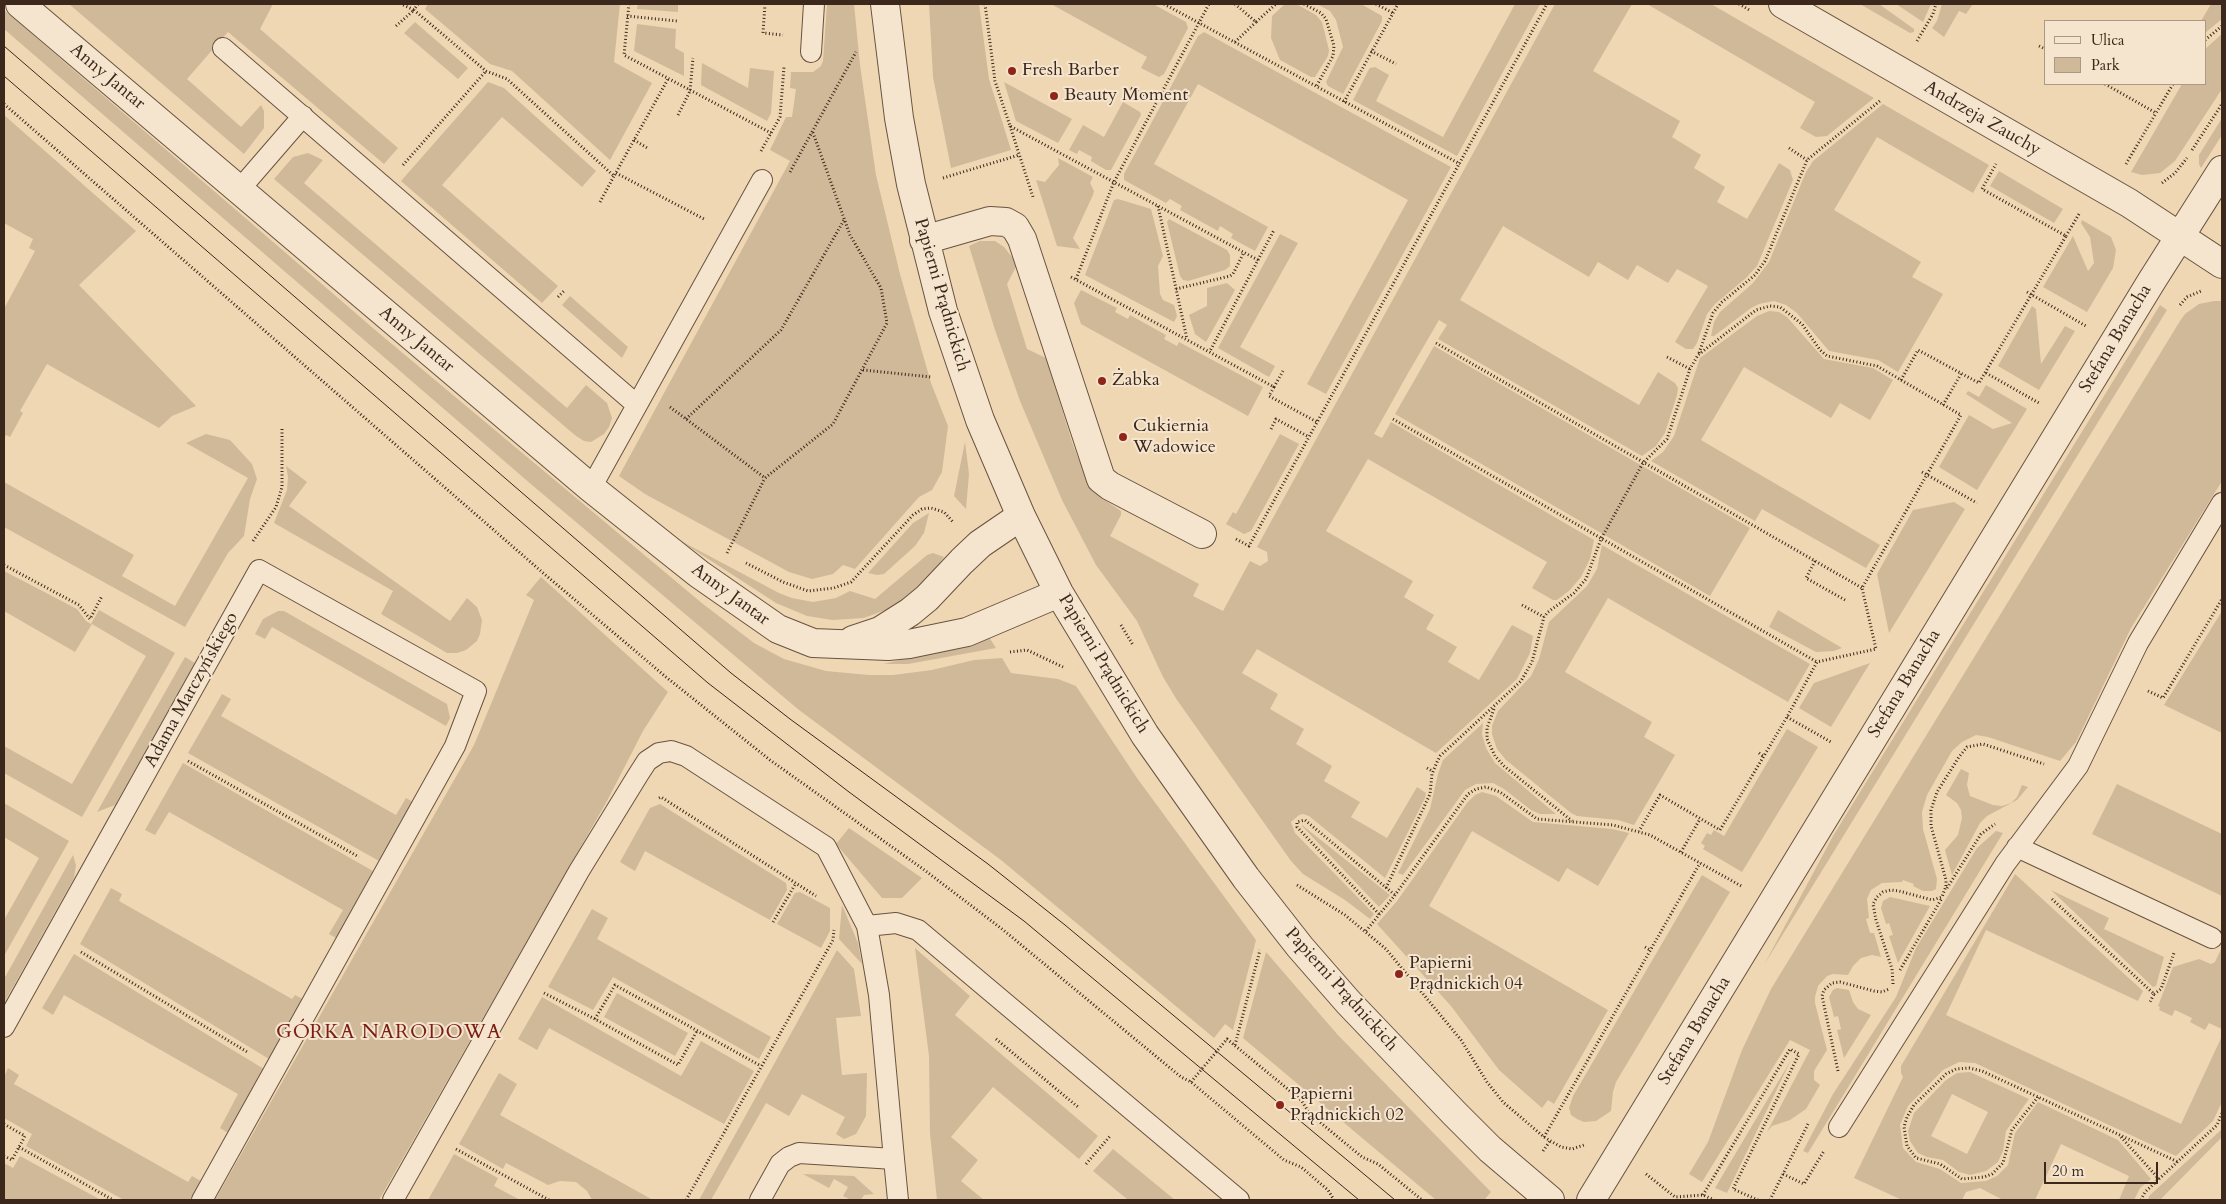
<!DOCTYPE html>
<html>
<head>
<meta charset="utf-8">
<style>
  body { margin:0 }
  #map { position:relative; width:2226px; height:1204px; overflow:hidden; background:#efd7b3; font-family:Cardo,serif }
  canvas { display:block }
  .frame { position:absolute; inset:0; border:5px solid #3b271b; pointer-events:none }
  .legend { position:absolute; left:2044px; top:20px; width:162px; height:65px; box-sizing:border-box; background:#f5e5ce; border:1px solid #ab9986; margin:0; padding:6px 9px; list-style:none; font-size:15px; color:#3b271b }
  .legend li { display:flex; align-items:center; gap:10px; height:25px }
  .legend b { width:25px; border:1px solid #ab9986 }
  .scale { position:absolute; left:2044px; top:1162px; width:114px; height:22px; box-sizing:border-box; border:2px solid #3b271b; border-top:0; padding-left:6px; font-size:15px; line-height:18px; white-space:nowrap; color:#3b271b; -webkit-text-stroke:4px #f5e5ce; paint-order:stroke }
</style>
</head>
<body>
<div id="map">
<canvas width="2226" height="1204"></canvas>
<div class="frame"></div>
<ul class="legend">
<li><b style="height:6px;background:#f5e5ce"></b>Ulica</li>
<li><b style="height:14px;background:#d0b999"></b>Park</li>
</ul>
<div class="scale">20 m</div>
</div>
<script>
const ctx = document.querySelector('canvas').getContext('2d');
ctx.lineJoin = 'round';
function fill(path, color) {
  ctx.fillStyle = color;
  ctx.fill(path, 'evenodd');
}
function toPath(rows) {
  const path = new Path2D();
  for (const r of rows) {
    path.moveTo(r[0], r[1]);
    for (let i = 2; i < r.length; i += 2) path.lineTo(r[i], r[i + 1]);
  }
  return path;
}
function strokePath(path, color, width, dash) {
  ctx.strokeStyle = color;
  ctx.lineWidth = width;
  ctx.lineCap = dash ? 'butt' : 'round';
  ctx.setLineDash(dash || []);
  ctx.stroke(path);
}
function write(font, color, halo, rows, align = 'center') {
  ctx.font = font + ' Cardo,serif';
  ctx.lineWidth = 4;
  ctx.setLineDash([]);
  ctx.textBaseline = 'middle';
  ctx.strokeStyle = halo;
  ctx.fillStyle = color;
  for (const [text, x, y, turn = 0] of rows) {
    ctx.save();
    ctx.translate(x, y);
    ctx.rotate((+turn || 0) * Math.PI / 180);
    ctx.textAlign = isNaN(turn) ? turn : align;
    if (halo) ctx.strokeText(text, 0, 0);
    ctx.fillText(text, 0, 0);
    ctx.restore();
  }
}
const green = toPath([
  [69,4,273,4,260,29,398,148,384,164,228,32,187,79,241,127,261,105,264,111,264,128,244,154],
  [428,4,620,4,614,62,652,83,610,160,512,71,490,64,425,9],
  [638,4,678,4,678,12,637,9],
  [827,4,854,4,860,65,876,175,900,274,931,383,948,426,942,472,932,490,919,497,855,569,843,565,833,574,812,579,789,572,645,494,619,476,790,161,770,150,786,117,792,117,796,89,790,88,791,72,813,72,821,66,823,61],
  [929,4,979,4,989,79,1011,150,951,168,933,77],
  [1051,4,1153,4,1186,22,1188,28,1164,74,1159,77,1141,68,1147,57],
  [1285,4,1295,4,1300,6,1316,15,1322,22,1329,50,1328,56,1315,77,1311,77,1280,60,1271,38,1272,16],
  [1317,4,1361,4,1382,16,1382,21,1343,94,1328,86,1326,82,1343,47,1336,20,1330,11],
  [1515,4,1540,4,1457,156,1353,100,1368,71,1370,68,1375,67,1389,75,1376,101,1443,137],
  [1555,4,1632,4,1593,71,1680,121,1672,137,1701,155,1694,168,1725,187,1717,202,1747,219,1779,163,1790,170,1793,180,1757,266,1746,278,1715,304,1707,314,1697,343,1693,349,1686,349,1675,342,1708,286,1677,269,1668,283,1637,265,1628,280,1598,262,1589,277,1503,226,1460,300,1639,405,1658,372,1675,383,1678,388,1677,395,1665,433,1656,446,1642,456,1438,339,1447,325,1439,320,1407,375,1374,434,1382,438,1391,422,1594,540,1590,559,1581,577,1570,590,1557,600,1553,600,1532,588,1547,562,1368,459,1326,531,1413,581,1404,597,1434,615,1426,629,1457,647,1448,662,1479,680,1512,625,1533,636,1530,653,1517,679,1436,753,1257,649,1242,673,1278,694,1270,709,1304,729,1296,744,1332,766,1324,781,1360,802,1351,817,1387,838,1417,787,1426,793,1425,798,1385,878,1309,816,1303,814,1299,815,1291,822,1295,833,1374,914,1370,919,1345,900,1303,874,1291,861,1177,700,1163,677,1137,621,1096,565,1062,500,1020,401,995,330,969,246,980,241,995,241,1004,247,1016,262,1017,265,1007,284,1027,349,1046,358,1073,445,1087,481,1100,497,1121,511,1121,515,1110,536,1199,584,1193,596,1223,611,1250,561,1260,566,1268,561,1267,552,1257,547],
  [1647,4,1711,4,1874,98,1827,136,1816,137,1800,128,1815,102],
  [1860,4,1879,4,1914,29,1914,32,1910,33],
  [1896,4,1931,4,1923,22],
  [1942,4,1973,4,1966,14,1959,11,1944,37,1932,28,1937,21],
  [2211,4,2222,4,2222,19,2205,33,2205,21,2201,21],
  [4,10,374,329,703,604,754,643,784,659,826,671,869,675,893,675,932,670,974,660,1002,658,1011,673,1058,679,1076,686,1137,778,1256,940,1233,1030,1225,1024,1214,1038,1001,860,799,710,532,485,4,29],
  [415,22,468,68,458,79,404,33],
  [637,24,676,29,675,48,684,53,684,76,634,51],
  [1204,32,1451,167,1326,394,1307,384,1408,200,1198,84,1154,164,1268,227,1255,251,1231,238,1233,234,1220,226,1218,231,1180,210,1182,206,1170,199,1166,203,1124,180,1124,174,1198,36],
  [2222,34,2222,89,2175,161,2160,173,2142,175,2131,172,2182,84,2205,84,2205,49],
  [702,63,748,88,750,68,774,71,771,113,767,121,701,85],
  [488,82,504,88,596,171,582,187,502,117,442,185,558,286,542,303,401,181],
  [1004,82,1072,119,1058,143,1016,121],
  [1123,102,1140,112,1141,115,1111,170,1106,170,1091,161,1092,157,1079,150,1077,154,1069,150,1083,125,1104,137],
  [1883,104,1989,165,1973,193,1877,137,1834,210,1921,262,1912,277,1943,294,1898,372,1878,360,1829,351,1797,313,1786,305,1774,301,1759,304,1751,308,1714,336,1711,336,1714,322,1720,312,1753,283,1769,262,1806,172,1813,161],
  [4,115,136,231,79,285,196,406,172,416,159,428,47,364,20,411,23,413,10,437,6,435,4,439,4,307,5,307,35,251,29,248,33,239,4,223],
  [2222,118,2222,135,2201,168,2199,164,2199,155],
  [308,153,323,160,304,183,567,408,586,385,607,403,612,418,609,427,604,434,591,442,584,441,576,436,274,179,293,157],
  [1058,158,1093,177,1090,183,1094,191,1093,195,1073,238,1080,249,1057,246,1036,180,1045,182,1059,165],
  [1999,171,2063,209,2054,223,1990,186],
  [1118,199,1151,209,1163,256,1158,266,1160,294,1163,300,1174,305,1177,316,1174,322,1085,275,1114,200],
  [1169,219,1227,250,1230,255,1230,266,1225,270,1188,281,1183,280,1180,276,1167,222],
  [2082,220,2111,237,2116,250,2113,268,2087,312,2043,287,2073,236,2088,271,2094,263,2090,237,2081,223],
  [1280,234,1298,243,1240,347,1275,366,1269,377,1218,348],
  [1227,283,1235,290,1206,342,1195,334,1189,315,1207,306,1207,288],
  [1081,290,1117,308,1115,312,1128,319,1130,315,1166,335,1164,339,1177,346,1179,342,1263,387,1248,416,1081,324,1074,303],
  [570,296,628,347,622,358,562,305],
  [2214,301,2222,301,2222,481,2131,628,2076,742,2060,761,1988,737,1976,735,1962,742,1952,751,1927,795,1922,812,1923,829,1937,879,1936,889,1932,891,1923,891,1913,886,1914,884,1903,880,1902,882,1882,883,1871,890,1867,899,1869,918,1866,919,1870,933,1874,933,1881,957,1872,955,1861,958,1853,966,1848,975,1833,974,1827,976,1818,986,1815,997,1815,1003,1827,1050,1814,1071,1814,1080,1820,1085,1806,1109,1790,1120,1772,1126,1767,1132,1810,1050,1790,1040,1702,1182,1689,1174,1708,1142,1742,1050,1771,989,2180,321,2185,314,2199,304],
  [2160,305,2167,310,1764,965,1833,836],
  [2032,306,2036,309,2041,364,2065,326,2075,331,2039,390,1998,366],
  [1769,311,1779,312,1787,317,1824,359,1873,368,1893,380,1870,420,1840,403,1831,418,1744,367,1701,440,1880,545,1866,568,1762,509,1755,521,1651,461,1663,452,1674,436,1700,358,1757,316],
  [1434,346,1750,528,1710,596,1395,414],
  [1986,385,2027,409,1977,490,1939,467,1969,415,1993,429,2012,423,1966,394,1968,391,1979,397],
  [206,434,230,440,252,464,257,479,250,499,244,536,228,553,185,627,4,527,4,482,134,555,122,576,175,606,248,478,186,443],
  [1280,434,1299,444,1251,531,1244,534,1226,524,1233,512,1236,514],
  [965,442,969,474,966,509,954,496],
  [286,466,307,482,289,506,450,621,467,598,477,607,482,620,480,634,477,641,466,650,457,653,447,653,381,614,393,591,274,523,287,490,288,477],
  [1954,502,1965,509,1889,633,1877,574,1913,510],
  [929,513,924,533,915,546,884,574,877,575,868,573,913,523],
  [679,540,779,593,792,598,813,602,836,598,850,591,875,599,927,555,933,553,944,557,929,579,891,608,864,618,832,620,807,616,776,603],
  [1602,545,1810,664,1788,702,1608,598,1565,672,1652,722,1644,737,1675,755,1634,825,1618,820,1577,816,1571,813,1506,760,1497,749,1492,734,1492,726,1498,711,1531,676,1539,659,1549,622,1587,586,1597,569],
  [4,571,77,609,86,621,91,624,99,610,175,653,82,817,4,773,4,746,72,784,146,656,92,624,75,652,4,611],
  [541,577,668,692,643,731,607,801,379,1200,215,1200,474,745,534,600,526,595],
  [1778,610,1842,648,1834,651,1816,652,1769,627],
  [278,611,284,611,447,704,450,718,446,726,272,627,265,639,255,634,263,619],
  [2222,611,2222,733,2164,705],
  [989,637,996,648,908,664,884,664],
  [185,657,195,663,115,805,97,812],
  [1870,663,1831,727,1799,708,1814,683],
  [222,694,231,699,221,716,396,815,406,798,413,802,379,861,188,753],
  [1483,723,1482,734,1486,748,1495,763,1556,814,1540,814,1531,810,1504,789,1493,783,1476,784,1465,790,1403,875,1398,873,1430,809,1438,774,1443,760],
  [1787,729,1818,747,1742,872,1703,849,1705,846,1701,843,1707,833,1711,835,1714,830,1724,836],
  [183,763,373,871,336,938,329,934,343,910,169,812,155,835,145,830],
  [1961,769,1969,773,1967,785,1970,796,1993,805,2002,806,2011,803,2017,797,2022,785,2028,787,2017,800,1987,816,1980,823,1952,875,1945,850,1958,835,1962,818,1961,810,1957,803,1946,795],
  [2117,784,2222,834,2222,896,2092,834],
  [1482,792,1496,796,1533,822,1612,829,1629,833,1598,886,1567,868,1559,882,1472,831,1429,906,1608,1010,1554,1104,1548,1100,1542,1108,1499,1070,1451,1006,1377,924,1397,901,1467,803,1475,795],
  [4,803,69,841,4,956,4,920,39,858,4,837],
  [660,804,786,883,787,890,770,920,645,851,635,871,620,862,650,808],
  [1302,825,1390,895,1379,907,1302,826],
  [849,828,922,878,902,898,882,898,836,844],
  [1996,831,2003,833,1808,1153,1803,1151,1833,1094,1896,997,1916,948,1977,848],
  [73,855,76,865,74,878,4,1003,4,979],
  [2015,874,2143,991,2138,1001,1986,930,1946,1015,2181,1124,2222,1036,2222,1102,2213,1121,2176,1156,1975,1063,1959,1062,1943,1070,1908,1106,1900,1125,1903,1148,1916,1162,1940,1169,1961,1183,1986,1181,1997,1176,2008,1165,2015,1133,2038,1102,2118,1140,2151,1179,2140,1188,2134,1200,2119,1200,2129,1176,2061,1144,2035,1200,2003,1200,1980,1188,1966,1192,1962,1200,1902,1200,1854,1178,1903,1077,1901,1073,1901,1066],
  [1702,875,1730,892,1616,1082,1613,1092,1611,1111,1596,1121,1584,1122,1577,1119,1571,1115,1569,1108,1573,1096],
  [111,888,122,894,119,901,292,999,295,995,303,999,269,1059,80,944],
  [2051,890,2109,918,2104,929,2164,957,2156,986,2153,987],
  [800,892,830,908,830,931,821,948,777,924,795,893],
  [1890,897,1930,906,1898,963,1889,936,1893,935,1889,923,1886,924,1881,908,1883,901],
  [842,905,858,943,862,964,839,939],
  [592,909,608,918,597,939,771,1037,759,1059,613,977,593,1010,548,987],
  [2222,947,2222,1029,2209,1023,2205,1030,2190,1022,2192,1018,2175,1010,2172,1016,2159,1010,2160,1007,2158,1006,2173,967,2199,959,2211,964,2215,962],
  [915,948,970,996,955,1015,1098,1136,1079,1159,993,1087,951,1137,978,1160,961,1181,984,1200,937,1200,930,1134,929,1056],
  [837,950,854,969,861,1016,836,1018,842,1075,867,1073,866,1116,856,1134,844,1139,836,1134,845,1117,802,1094,789,1116,766,1103,711,1200,699,1200],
  [1266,952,1337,1034,1491,1192,1484,1200,1436,1200,1243,1038],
  [74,954,264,1069,228,1133,220,1128,238,1094,64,995,53,1015,42,1008],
  [1837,988,1849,990,1853,1002,1858,1009,1871,1015,1844,1058,1837,1030,1841,1029,1838,1016,1834,1017,1829,997,1833,990],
  [617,993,688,1033,675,1056,604,1017],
  [542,997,681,1076,701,1041,754,1071,724,1124,549,1028,537,1050,518,1039],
  [1791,1060,1727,1193,1715,1188],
  [8,1068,19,1075,14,1084,188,1182,192,1176,201,1181,190,1200,124,1200,26,1146,32,1134,4,1118,4,1077],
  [1970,1072,2029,1099,2006,1131,2003,1151,1998,1162,1986,1171,1970,1175,1959,1172,1943,1160,1927,1157,1918,1153,1910,1141,1908,1131,1914,1113,1946,1080,1957,1073],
  [1952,1094,1988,1112,1967,1154,1931,1136],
  [499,1073,517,1084,500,1115,653,1200,592,1200,587,1191,576,1182,560,1181,548,1185,506,1163,503,1169,459,1144],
  [2222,1129,2222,1137,2160,1200,2148,1200,2149,1196],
  [1113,1149,1175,1200,1128,1200,1093,1171],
  [454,1154,498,1178,494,1186,520,1200,428,1200],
  [20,1156,101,1200,4,1200,4,1163,13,1168],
  [803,1174,854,1176,874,1194,864,1195,861,1200,851,1200,843,1196,848,1187,834,1179,829,1188]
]);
const path = toPath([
  [418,4,414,10,486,71,507,79,614,176,668,79],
  [629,4,624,55,771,133],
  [765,4,763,33,783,35],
  [985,4,995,81,1010,126,1258,260,1210,351],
  [1164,4,1460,164],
  [1235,4,1256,22,1276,4],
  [1304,4,1321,13,1326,19,1334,46,1333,56,1316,87],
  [1376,4,1393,13],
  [1739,4,1751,11],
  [627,16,677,21],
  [396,26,414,10,401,4],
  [2205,40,2222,26],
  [1917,41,1933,14,1936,4],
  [1235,42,1256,22],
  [2039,46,2045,49],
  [1371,51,1396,64],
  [2105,84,2156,113,2173,84],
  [1131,88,1156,101],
  [1344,102,1398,4],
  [4,104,542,572,666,677,770,760,923,869,1002,929,1181,1077,1191,1082,1284,1160,1301,1167,1328,1190,1334,1200],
  [678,115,690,91,693,58],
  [1010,126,1033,197],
  [634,140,649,149],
  [1789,148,1807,160],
  [2192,150,2222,104],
  [761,151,780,117,784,67],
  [2126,164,2156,113],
  [403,165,486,71],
  [790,172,856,52],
  [616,173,706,220],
  [943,178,1019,155],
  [2162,183,2175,173,2187,158],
  [600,202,614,176],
  [1158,206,1187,339],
  [2066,236,2079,214],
  [1258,260,1274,230],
  [1071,277,1274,387,1269,396,1317,422],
  [1076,279,1114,182,1209,4],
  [1176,289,1230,276,1233,274,1244,252],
  [2027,292,2086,326],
  [558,297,564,291],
  [2180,305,2187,297,2201,291],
  [1436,343,1862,588],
  [1699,353,1713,313,1722,302,1755,275,1765,261,1807,160,1881,100],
  [1667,357,1690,369],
  [863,370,931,377],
  [1986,373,2039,403],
  [1901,380,1918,350,1979,383,2066,236,1982,189,1996,164],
  [1274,387,1283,371],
  [1943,405,1961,374],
  [670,407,765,478,833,424,887,323,881,288,850,235,812,130],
  [686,419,781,330,844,220],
  [1393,419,1817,662],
  [1271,429,1276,419,1309,437],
  [1922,472,1977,503],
  [1236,539,1249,546,1547,4],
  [253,541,276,507,282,487,282,429],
  [727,553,765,478],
  [1815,561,1806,578,1845,600],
  [746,563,783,582,808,591,834,588,851,582,913,515,922,509,931,508,944,512,953,522],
  [4,565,79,605,90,619,102,596],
  [1522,605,1544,617],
  [1121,625,1133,645],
  [1010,652,1027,650,1063,667],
  [2148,691,2163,698,2222,599],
  [1494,709,1487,728,1487,739,1495,756,1504,766,1572,821],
  [1787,717,1831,742],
  [1759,753,1764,757],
  [188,761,359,857],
  [1427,768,1432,771],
  [659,798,661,797,816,896],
  [1681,852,1700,819],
  [1297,885,1345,915,1386,949,1461,1040,1487,1082,1503,1102,1544,1137,1561,1147,1572,1149,1584,1145],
  [1386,888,1430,794,1432,774,1437,762,1440,756,1521,681,1532,662,1544,617,1548,612,1574,593,1586,579,1601,539,1643,463,1667,439,1690,369,1698,355,1756,310,1770,306,1780,307,1802,324,1820,350,1827,356,1877,366,1961,415,1862,588,1876,649,1817,662,1787,717,1720,830,1660,795,1639,831],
  [1947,888,1981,834,1995,824],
  [2052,899,2154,994,2150,1002],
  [1379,914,1297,827,1297,822,1305,820,1395,895],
  [773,922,796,883],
  [1366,931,1395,895,1468,794,1476,789,1486,787,1500,792,1537,819,1613,825,1650,835,1743,887],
  [1645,947,1650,950],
  [81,952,249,1053],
  [1900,970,1942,898],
  [1893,984,1892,969,1876,920,1873,904,1877,897,1883,892,1891,890,1899,891,1932,900,1942,897,1946,886,1946,880,1931,826,1931,810,1937,792,1959,757,1967,747,1983,744,2044,764],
  [544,993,595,1019,678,1065,697,1031],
  [2154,994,2161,989,2174,953],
  [595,1019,615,985,761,1066],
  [996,1039,1078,1107],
  [1235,1045,1260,950],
  [1838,1071,1822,996,1824,990,1832,983,1840,982,1874,991,1882,992,1889,989],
  [1191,1082,1227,1039,1301,1100,1310,1114,1362,1157,1378,1164,1422,1200],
  [2038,1097,2012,1130,2003,1163,1992,1174,1984,1177,1962,1179,1940,1164,1916,1158,1907,1146,1904,1127,1907,1117,1914,1105,1946,1074,1956,1069,1969,1068,1982,1071,2178,1162],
  [4,1124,25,1136,12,1160,4,1156],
  [1544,1137,1700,863],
  [2121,1137,2159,1179],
  [19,1147,113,1200],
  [456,1149,549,1200],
  [1543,1151,1550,1141],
  [1086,1164,1111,1135],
  [1646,1174,1675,1197,1703,1195,1714,1200],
  [1783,1174,1804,1184,1824,1151],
  [1703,1195,1790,1049,1799,1054,1733,1189,1758,1200],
  [686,1200,833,940,834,930],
  [1770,1200,1808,1124],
  [2141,1200,2145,1192,2217,1125,2222,1113]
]);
const lane = toPath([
  [223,48,637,405],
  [811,52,814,4],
  [239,190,303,116],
  [591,488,762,180],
  [2017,847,2212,938],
  [867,926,896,923,918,930,1239,1200],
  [4,1027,259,570,476,691,455,746,202,1200],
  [1839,1127,2005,864,2078,766,2138,643,2222,503],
  [894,1159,898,1200],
  [393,1200,579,871,638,775,647,761,659,753,671,751,686,756,826,847,867,926,879,995,894,1159,799,1153,789,1157,780,1164,760,1200]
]);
const street = toPath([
  [20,4,591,488,699,574,778,629,813,643,888,646,909,644,967,632,1059,593],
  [885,4,899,118,911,184,943,311,980,420,1021,516,1059,593,1145,735,1246,878,1300,947,1348,1002,1454,1113,1490,1149,1550,1200],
  [1783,4,2129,203,2222,264],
  [924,240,990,221,1006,222,1015,227,1022,239,1101,479,1110,486,1202,534],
  [853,640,880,631,910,612,927,598,962,561,980,544,1021,516],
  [1591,1200,2151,282,2222,170]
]);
const tram = toPath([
  [4,46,731,673,790,719,988,864,1065,925,1395,1200],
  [4,76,708,683,849,792,1024,921,1359,1200]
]);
const markers = [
  [1012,71,5,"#8f2418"],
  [1054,96,5,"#8f2418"],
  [1102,381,5,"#8f2418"],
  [1123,437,5,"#8f2418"],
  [1399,974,5,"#8f2418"],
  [1280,1105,5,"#8f2418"]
];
const poiNames = [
  ["Fresh Barber",1022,71],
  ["Beauty Moment",1064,96],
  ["Żabka",1112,381],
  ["Cukiernia",1133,427],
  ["Wadowice",1133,448],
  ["Papierni",1409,964],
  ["Prądnickich 04",1409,985],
  ["Papierni",1290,1095],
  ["Prądnickich 02",1290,1116]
];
const streetNames = [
  ["Anny Jantar",107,77,40],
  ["Andrzeja Zauchy",1982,119,30],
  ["Papierni Prądnickich",941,295,74],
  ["Stefana Banacha",2116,339,-59],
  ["Anny Jantar",416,340,40],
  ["Anny Jantar",730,595,36],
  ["Papierni Prądnickich",1103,664,59],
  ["Stefana Banacha",1905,684,-59],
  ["Adama Marczyńskiego",192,690,-61],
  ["Papierni Prądnickich",1341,990,48],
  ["Stefana Banacha",1695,1031,-59]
];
const quarterNames = [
  ["GÓRKA NARODOWA",389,1033]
];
fill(green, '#d0b999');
strokePath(lane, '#685341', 22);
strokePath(street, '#685341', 30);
strokePath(path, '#3b271b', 3, [1, 2.5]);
strokePath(lane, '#f5e5ce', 20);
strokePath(street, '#f5e5ce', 28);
strokePath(tram, '#3b271b', 1);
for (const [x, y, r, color] of markers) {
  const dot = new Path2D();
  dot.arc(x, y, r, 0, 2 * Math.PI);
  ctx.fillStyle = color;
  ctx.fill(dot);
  strokePath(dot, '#f5e5ce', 2);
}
write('18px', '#3b271b', '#f5e5ce', poiNames, 'left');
write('18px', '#3b271b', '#f5e5ce', streetNames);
ctx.letterSpacing = '1px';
write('20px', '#7a1f14', '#f5e5ce', quarterNames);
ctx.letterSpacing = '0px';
</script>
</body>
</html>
